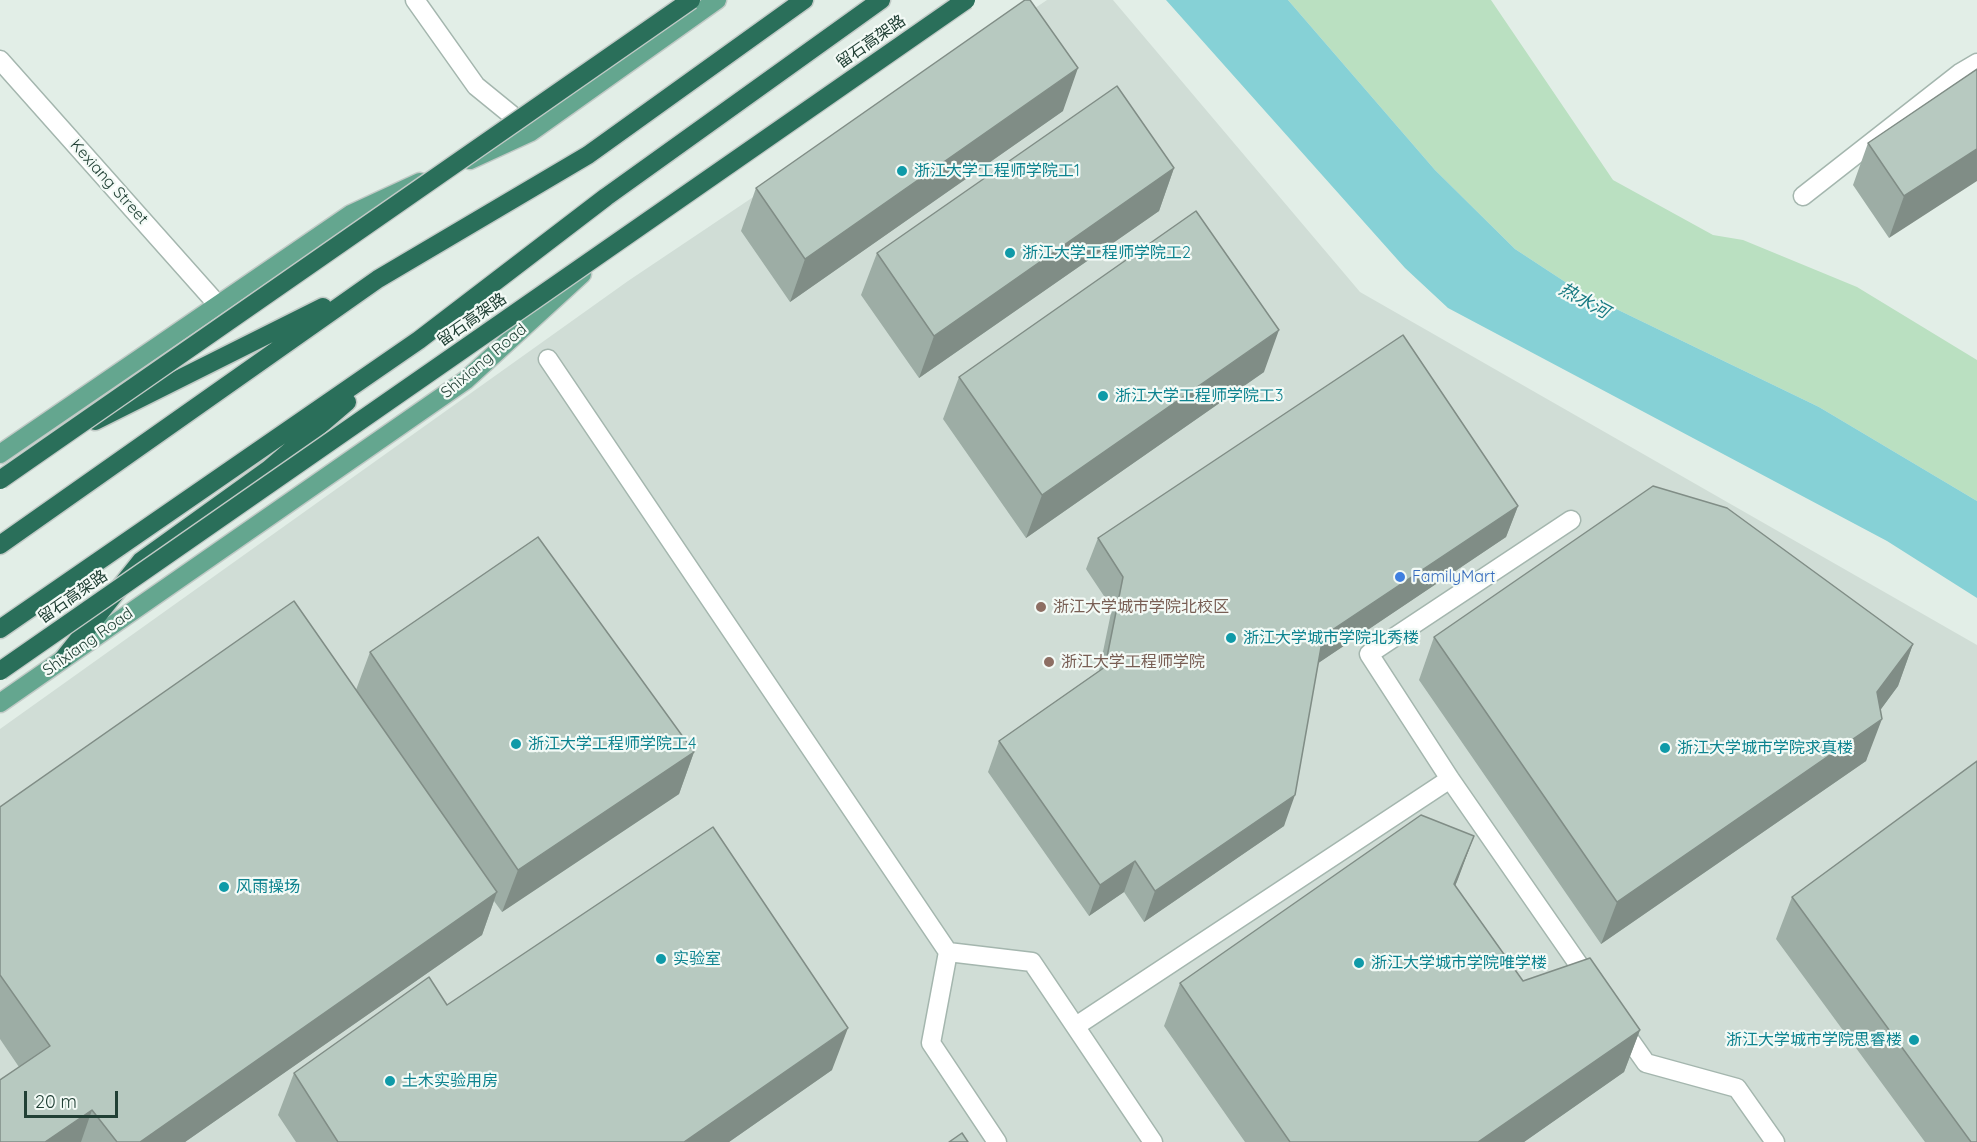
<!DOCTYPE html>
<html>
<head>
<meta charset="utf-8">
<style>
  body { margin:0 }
  #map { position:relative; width:1977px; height:1142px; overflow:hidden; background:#e2eee7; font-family:Quicksand,sans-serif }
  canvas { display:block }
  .scale { position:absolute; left:24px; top:1091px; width:94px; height:27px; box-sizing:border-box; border:3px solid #214035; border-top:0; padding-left:8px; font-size:18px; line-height:21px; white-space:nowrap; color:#214035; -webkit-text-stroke:4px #f3faf6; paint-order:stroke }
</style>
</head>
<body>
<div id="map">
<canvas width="1977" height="1142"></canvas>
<div class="scale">20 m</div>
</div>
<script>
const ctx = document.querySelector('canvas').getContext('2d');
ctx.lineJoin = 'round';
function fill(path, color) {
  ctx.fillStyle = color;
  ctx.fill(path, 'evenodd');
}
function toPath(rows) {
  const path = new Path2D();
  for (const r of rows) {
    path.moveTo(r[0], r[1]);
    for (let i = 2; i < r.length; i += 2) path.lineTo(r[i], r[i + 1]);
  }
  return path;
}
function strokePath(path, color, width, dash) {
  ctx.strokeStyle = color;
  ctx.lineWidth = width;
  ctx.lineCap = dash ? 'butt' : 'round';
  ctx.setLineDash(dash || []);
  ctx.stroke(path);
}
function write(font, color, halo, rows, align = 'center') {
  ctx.font = font + ' Quicksand,"Noto Sans SC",sans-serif';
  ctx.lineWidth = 4.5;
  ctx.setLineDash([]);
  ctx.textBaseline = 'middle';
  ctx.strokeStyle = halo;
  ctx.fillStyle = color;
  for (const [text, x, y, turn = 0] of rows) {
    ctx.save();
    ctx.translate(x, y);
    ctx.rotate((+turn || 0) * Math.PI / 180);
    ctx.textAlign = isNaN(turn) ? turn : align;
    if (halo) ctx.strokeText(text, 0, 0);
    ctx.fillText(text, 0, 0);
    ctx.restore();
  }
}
const built = toPath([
  [1047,0,1113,0,1360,292,1977,645,1977,1142,0,1142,0,729,628,281]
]);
const green = toPath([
  [1288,0,1491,0,1613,180,1713,235,1743,240,1857,287,1977,360,1977,501,1819,407,1579,291,1515,249,1435,170]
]);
const water = toPath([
  [1166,0,1288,0,1435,170,1515,249,1579,291,1819,407,1977,501,1977,598,1887,541,1448,308,1405,268]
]);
const minor = toPath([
  [415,0,476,86,530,130],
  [0,60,218,305],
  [1803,196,1960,73,1977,63],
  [548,359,948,952,931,1043,997,1142],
  [1571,520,1369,654,1450,779,1590,981],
  [948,952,1032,962,1153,1142],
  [1076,1026,1450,779],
  [1620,1026,1646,1063,1737,1088,1775,1142]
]);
const major = toPath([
  [470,160,531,132,717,0],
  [0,454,351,214,420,182],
  [0,703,466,380,582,274]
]);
const highway = toPath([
  [95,421,323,307],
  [0,545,378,279,588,155,804,0],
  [0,629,419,340,606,197,881,0],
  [63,659,141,561,269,469,347,402]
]);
const highwayBridge = toPath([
  [0,480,691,0],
  [0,671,966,0]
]);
const wall = toPath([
  [1977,69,1889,238,1853,185,1868,143],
  [1063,111,790,302,741,231,756,188],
  [1174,168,1159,211,919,378,861,295,877,253],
  [1264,372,1026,538,943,419,959,377],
  [1518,506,1506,537,1318,663,1284,826,1144,922,1124,892,1089,916,988,772,999,741,1099,671,1112,608,1086,569,1098,538],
  [1434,637,1913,644,1898,686,1880,710,1866,761,1601,944,1419,680],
  [370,652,694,752,679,794,502,912,494,901,482,935,185,1142,0,1142,19,1067,0,1039,0,807,356,690],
  [1474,836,1455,886,1523,981,1640,1030,1624,1072,1524,1142,1245,1142,1164,1026,1180,983],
  [1792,897,1977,1142,1925,1142,1776,939],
  [447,1005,832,1070,729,1142,296,1142,278,1115,294,1073]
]);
const shadedWall = toPath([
  [1078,68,1063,111,790,302,805,259],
  [1977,149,1977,181,1889,238,1904,196],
  [1174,168,1159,211,919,378,934,336],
  [1279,330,1264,372,1026,538,1042,495],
  [1518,506,1506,537,1311,668,1323,636],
  [1913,644,1898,686,1865,731,1882,719,1866,761,1601,944,1617,902,1877,692],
  [694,752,679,794,502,912,518,870],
  [1295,795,1284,826,1144,922,1155,891],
  [1474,836,1458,879,1438,927,1454,884],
  [1135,861,1124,892,1089,916,1100,885],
  [497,892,482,935,185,1142,140,1142],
  [848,1028,832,1070,729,1142,684,1142],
  [1640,1030,1624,1072,1524,1142,1478,1142],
  [92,1110,81,1142,45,1142]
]);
const building = toPath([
  [1025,0,1030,0,1078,68,805,259,756,188,1025,0],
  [1977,69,1977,149,1904,196,1868,143,1977,69],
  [1117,86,1174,168,934,336,877,253,1117,86],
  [1196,211,1279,330,1042,495,959,377,1196,211],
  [1403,335,1518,506,1323,636,1295,795,1155,891,1135,861,1100,885,999,741,1105,667,1123,577,1098,538,1403,335],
  [1653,486,1727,508,1913,644,1877,692,1882,719,1617,902,1434,637,1653,486],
  [538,537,694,752,518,870,370,652,538,537],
  [294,601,497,892,140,1142,117,1142,92,1110,45,1142,0,1142,0,1080,50,1046,0,975,0,807,294,601],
  [1977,761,1977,1142,1971,1142,1792,897,1977,761],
  [1421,815,1474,836,1454,884,1523,981,1590,958,1640,1030,1478,1142,1290,1142,1180,983,1421,815],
  [713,827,848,1028,684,1142,338,1142,294,1073,429,977,447,1005,713,827],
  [962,1133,968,1142,949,1142,962,1133]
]);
const markers = [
  [902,171,6,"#0f9aa8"],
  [1010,253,6,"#0f9aa8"],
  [1103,396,6,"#0f9aa8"],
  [1400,577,6,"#3f7fe0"],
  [1041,607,6,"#8d6e63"],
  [1231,638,6,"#0f9aa8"],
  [1049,662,6,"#8d6e63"],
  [516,744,6,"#0f9aa8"],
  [1665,748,6,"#0f9aa8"],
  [224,887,6,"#0f9aa8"],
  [661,959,6,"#0f9aa8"],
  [1359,963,6,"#0f9aa8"],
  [1914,1040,6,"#0f9aa8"],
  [390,1081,6,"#0f9aa8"]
];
const streetNames = [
  ["留石高架路",871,42,-35],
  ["Kexiang Street",109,182,48],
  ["留石高架路",472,320,-35],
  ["Shixiang Road",484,361,-40],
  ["留石高架路",73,597,-35],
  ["Shixiang Road",88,642,-35]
];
const cultureNames = [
  ["浙江大学工程师学院工1",914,171],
  ["浙江大学工程师学院工2",1022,253],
  ["浙江大学工程师学院工3",1115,396],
  ["浙江大学城市学院北秀楼",1243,638],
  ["浙江大学工程师学院工4",528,744],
  ["浙江大学城市学院求真楼",1677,748],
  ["风雨操场",236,887],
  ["实验室",673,959],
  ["浙江大学城市学院唯学楼",1371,963],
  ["浙江大学城市学院思睿楼",1902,1040,"right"],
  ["土木实验用房",402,1081]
];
const shopNames = [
  ["FamilyMart",1412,577]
];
const educationNames = [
  ["浙江大学城市学院北校区",1053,607],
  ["浙江大学工程师学院",1061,662]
];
const waterNames = [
  ["热水河",1584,301,29]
];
fill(built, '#d0ddd6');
fill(green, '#bae0c1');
fill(water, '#86d1d6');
strokePath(minor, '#a4b6ae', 21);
strokePath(major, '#c1cac6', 21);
strokePath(highway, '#c1cac6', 21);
strokePath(minor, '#fff', 18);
strokePath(major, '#64a68f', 18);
strokePath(highway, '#2a6f5a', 18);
strokePath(highwayBridge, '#c1cac6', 21, []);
strokePath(highwayBridge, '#2a6f5a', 18);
fill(wall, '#9dada5');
fill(shadedWall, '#808d86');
fill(building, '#b7c9c0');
strokePath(building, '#808d86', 1.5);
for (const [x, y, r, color] of markers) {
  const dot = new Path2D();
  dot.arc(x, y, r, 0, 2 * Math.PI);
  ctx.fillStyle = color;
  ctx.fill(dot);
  strokePath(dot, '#f3faf6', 2);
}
write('16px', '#214035', '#f3faf6', streetNames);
write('16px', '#0d838f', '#f3faf6', cultureNames, 'left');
write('16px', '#366cbe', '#f3faf6', shopNames, 'left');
write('16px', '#785e54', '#f3faf6', educationNames, 'left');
write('italic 18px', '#167981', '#f3faf6', waterNames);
</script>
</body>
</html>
